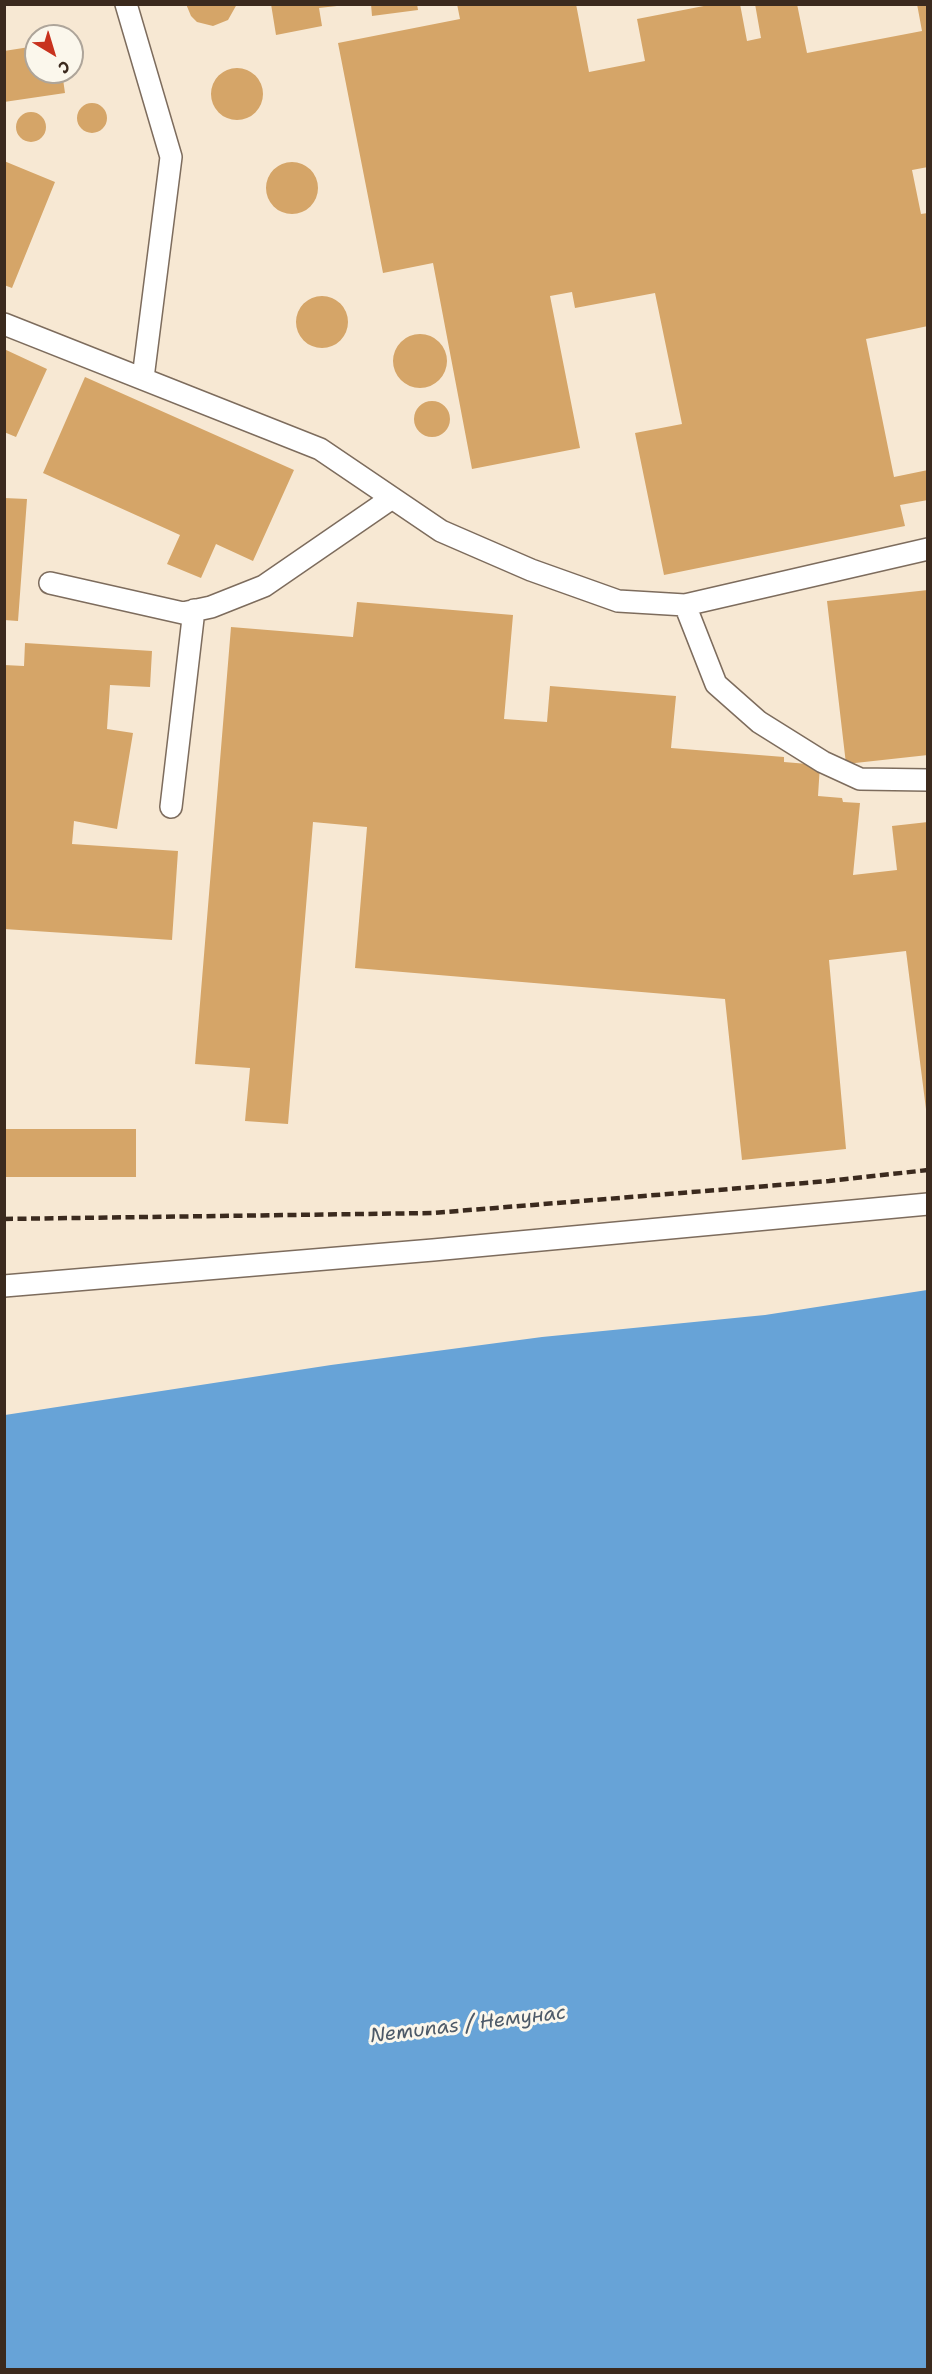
<!DOCTYPE html>
<html>
<head>
<meta charset="utf-8">
<style>
  body { margin:0 }
  #map { position:relative; width:932px; height:2374px; overflow:hidden; background:#f7e8d3; font-family:"Shantell Sans",sans-serif }
  canvas { display:block }
  .frame { position:absolute; inset:0; border:6px solid #3b2a1e; pointer-events:none }
  .north { position:absolute; left:24px; top:24px; width:60px; height:60px; box-sizing:border-box; background:#fbf7ec; border:2px solid #aea59a; border-radius:50%; rotate:142deg; font-size:16px; font-weight:700; line-height:24px; text-align:center; color:#3b2a1e }
  .north::after { content:''; display:block; margin:auto; width:21px; height:27px; background:#c8321e; clip-path:polygon(50% 0,100% 100%,50% 72%,0 100%) }
</style>
</head>
<body>
<div id="map">
<canvas width="932" height="2374"></canvas>
<div class="frame"></div>
<div class="north">С</div>
</div>
<script>
const ctx = document.querySelector('canvas').getContext('2d');
ctx.lineJoin = 'round';
function fill(path, color) {
  ctx.fillStyle = color;
  ctx.fill(path, 'evenodd');
}
function toPath(rows) {
  const path = new Path2D();
  for (const r of rows) {
    if (r.length === 3) {
      path.moveTo(r[0] + r[2], r[1]);
      path.arc(r[0], r[1], r[2], 0, 2 * Math.PI);
      continue;
    }
    path.moveTo(r[0], r[1]);
    for (let i = 2; i < r.length; i += 2) path.lineTo(r[i], r[i + 1]);
  }
  return path;
}
function strokePath(path, color, width, dash) {
  ctx.strokeStyle = color;
  ctx.lineWidth = width;
  ctx.lineCap = dash ? 'butt' : 'round';
  ctx.setLineDash(dash || []);
  ctx.stroke(path);
}
function write(font, color, halo, rows, align = 'center') {
  ctx.font = font + ' "Shantell Sans",sans-serif';
  ctx.lineWidth = 6;
  ctx.setLineDash([]);
  ctx.textBaseline = 'middle';
  ctx.strokeStyle = halo;
  ctx.fillStyle = color;
  for (const [text, x, y, turn = 0] of rows) {
    ctx.save();
    ctx.translate(x, y);
    ctx.rotate((+turn || 0) * Math.PI / 180);
    ctx.textAlign = isNaN(turn) ? turn : align;
    if (halo) ctx.strokeText(text, 0, 0);
    ctx.fillText(text, 0, 0);
    ctx.restore();
  }
}
const water = toPath([
  [927,1290,927,2369,5,2369,5,1415,331,1365,542,1337,765,1315]
]);
const building = toPath([
  [186,4,237,4,228,20,213,26,197,22,191,16],
  [271,4,337,4,337,6,319,8,322,26,276,35],
  [371,4,417,4,418,10,372,16],
  [457,4,576,4,589,72,645,61,637,19,714,4,740,4,747,41,761,38,755,4,797,4,807,53,922,31,917,4,928,4,928,167,912,170,921,214,928,213,928,326,866,339,894,477,928,470,928,500,900,505,905,526,664,575,635,433,682,424,655,293,575,308,572,292,550,296,580,448,472,469,433,263,383,273,338,43,460,19],
  [36,46,36,72,62,72,65,93,4,102,4,51],
  [237,94,26],
  [92,118,15],
  [31,127,15],
  [4,161,55,182,12,288,4,285],
  [292,188,26],
  [322,322,26],
  [420,361,27],
  [4,349,47,369,16,437,4,432],
  [85,377,294,470,253,561,216,544,201,578,167,564,180,535,43,473],
  [432,419,18],
  [4,498,27,499,18,621,4,620],
  [928,590,928,755,846,764,827,601],
  [357,602,513,615,504,719,547,722,550,686,676,696,671,748,784,757,784,762,820,765,818,796,842,798,843,802,860,803,853,875,897,870,892,826,928,822,928,1125,906,951,829,960,846,1149,742,1160,725,999,355,968,367,827,313,822,288,1124,245,1121,250,1068,195,1064,231,627,353,637],
  [25,643,152,651,150,687,110,685,107,729,133,733,117,829,74,821,72,844,178,851,172,940,4,929,4,665,24,666],
  [4,1129,136,1129,136,1177,4,1177]
]);
const service = toPath([
  [126,4,171,157,143,378],
  [4,324,320,449,441,531,531,570,618,601,685,605,928,549],
  [50,583,183,613,211,607,264,586,392,498],
  [685,605,716,684,759,722,823,762,860,779,928,780],
  [171,807,194,610],
  [4,1286,433,1250,928,1204]
]);
const rail = toPath([
  [4,1219,433,1213,829,1181,928,1170]
]);
const waterNames = [
  ["Nemunas / Немунас",468,2025,-7]
];
fill(water, '#67a3d7');
fill(building, '#d5a568');
strokePath(service, '#7d6c5d', 24);
strokePath(service, '#fff', 21);
strokePath(rail, '#3b2a1e', 4.5, [9, 4.5]);
write('italic 20px', '#4d5a68', '#fbf7ec', waterNames);
</script>
</body>
</html>
